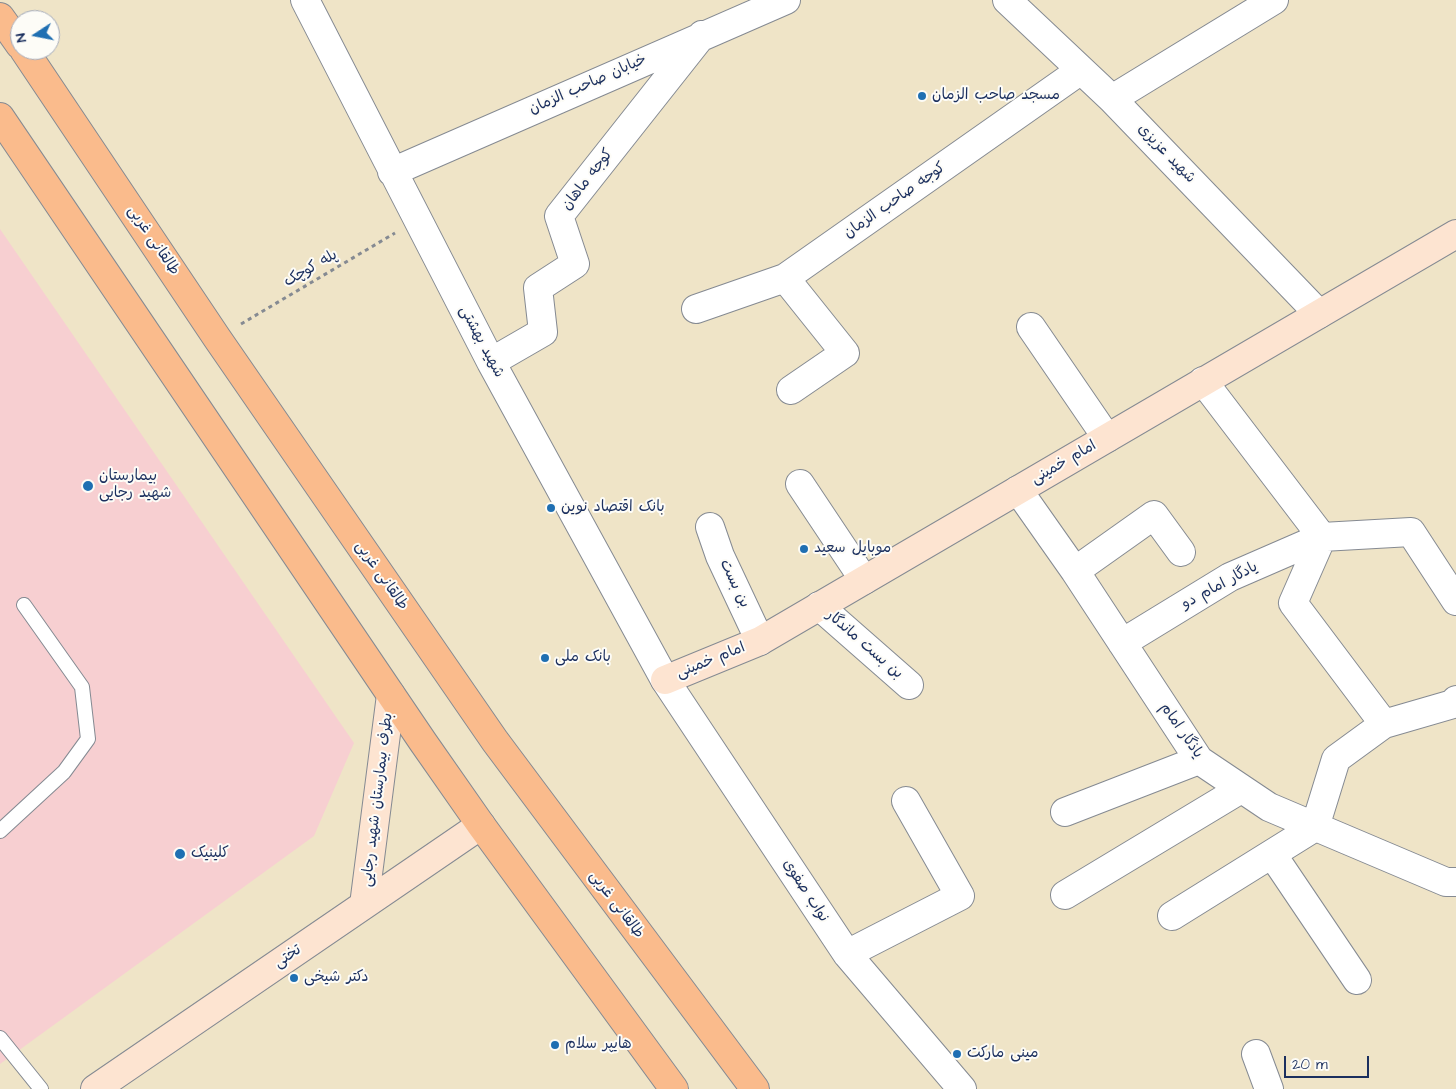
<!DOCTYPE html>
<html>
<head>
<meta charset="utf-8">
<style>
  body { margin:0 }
  #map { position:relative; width:1456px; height:1089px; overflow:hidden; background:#efe4c7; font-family:"Architects Daughter",sans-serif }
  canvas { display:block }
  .north { position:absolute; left:10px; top:10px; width:50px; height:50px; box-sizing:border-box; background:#fdfcf7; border:1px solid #a3aaba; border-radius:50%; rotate:259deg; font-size:14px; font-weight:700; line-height:20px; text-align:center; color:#1b2f5e }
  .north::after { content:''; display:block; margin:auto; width:18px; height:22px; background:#1f6fb2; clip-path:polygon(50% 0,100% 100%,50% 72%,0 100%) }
  .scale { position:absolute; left:1284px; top:1056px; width:85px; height:22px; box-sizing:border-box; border:2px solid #1b2f5e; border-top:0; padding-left:6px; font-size:15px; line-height:18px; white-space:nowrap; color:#1b2f5e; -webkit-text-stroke:4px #fdfcf7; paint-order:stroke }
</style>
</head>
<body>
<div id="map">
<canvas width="1456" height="1089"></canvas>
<div class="north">N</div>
<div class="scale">20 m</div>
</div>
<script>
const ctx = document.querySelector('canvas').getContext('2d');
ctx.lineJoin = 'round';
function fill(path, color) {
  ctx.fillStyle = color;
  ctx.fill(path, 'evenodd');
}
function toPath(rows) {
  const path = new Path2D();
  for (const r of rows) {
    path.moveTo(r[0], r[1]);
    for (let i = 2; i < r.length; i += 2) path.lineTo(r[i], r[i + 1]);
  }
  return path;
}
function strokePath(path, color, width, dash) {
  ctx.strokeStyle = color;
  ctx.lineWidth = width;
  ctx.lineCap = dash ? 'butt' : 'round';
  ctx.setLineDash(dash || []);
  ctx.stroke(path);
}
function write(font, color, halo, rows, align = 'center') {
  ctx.font = font + ' "Architects Daughter","Playpen Sans Arabic",sans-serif';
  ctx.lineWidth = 4;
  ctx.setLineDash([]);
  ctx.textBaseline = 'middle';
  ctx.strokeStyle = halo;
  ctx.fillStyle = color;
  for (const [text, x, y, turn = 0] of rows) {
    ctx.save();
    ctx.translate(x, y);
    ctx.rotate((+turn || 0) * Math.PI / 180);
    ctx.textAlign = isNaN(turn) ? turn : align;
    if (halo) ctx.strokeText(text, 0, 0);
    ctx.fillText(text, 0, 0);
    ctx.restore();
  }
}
const built = toPath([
  [0,229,354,743,314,836,0,1064]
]);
const path = toPath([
  [241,324,395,233]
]);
const lane = toPath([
  [0,831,64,772,88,739,82,687,24,605],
  [0,1038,41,1089]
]);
const street = toPath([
  [305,0,491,362,665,680,847,954,962,1089],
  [1007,0,1112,99,1319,314],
  [1112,99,1274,0],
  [392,172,786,0],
  [785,278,845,353,791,390],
  [696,309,785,278,1081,70],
  [1031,327,1107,438],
  [491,362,543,332,538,288,575,264,559,216,702,35],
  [1203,381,1322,537,1411,532,1456,601],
  [800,484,864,580],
  [1018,490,1075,571,1199,760,1269,807,1446,882,1456,882],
  [710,527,720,556,760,641],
  [1322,537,1293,603,1384,724],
  [1075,571,1154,515,1181,552],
  [819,606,909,685],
  [1122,643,1230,577,1322,537],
  [1065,812,1199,760],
  [1272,854,1357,980],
  [1065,895,1241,789],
  [1172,916,1315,827,1336,759,1384,724,1453,704,1456,700],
  [847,954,960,896,906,801],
  [1256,1054,1269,1089]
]);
const secondary = toPath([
  [665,680,760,641,1456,234],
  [364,905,391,695],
  [95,1089,481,825]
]);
const primary = toPath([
  [0,17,20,45],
  [24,50,217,338,495,741,755,1089],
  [0,117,423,742,481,825,674,1089]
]);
const markers = [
  [922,96,5,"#1f6fb2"],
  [88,486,6,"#1f6fb2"],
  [551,508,5,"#1f6fb2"],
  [804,549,5,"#1f6fb2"],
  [545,658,5,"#1f6fb2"],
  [180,854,6,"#1f6fb2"],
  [294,978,5,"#1f6fb2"],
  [555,1045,5,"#1f6fb2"],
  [957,1054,5,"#1f6fb2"]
];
const streetNames = [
  ["خیابان صاحب الزمان",588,85,-24],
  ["شهید عزیزی",1166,154,46],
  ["کوجه ماهان",588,180,-52],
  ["کوجه صاحب الزمان",895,201,-35],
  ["طالقانی غربی",153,241,56],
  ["پله کوچک",311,269,-30],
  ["شهید بهشتی",481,342,62],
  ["امام خمینی",1064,463,-30],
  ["طالقانی غربی",381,576,55],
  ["بن بست",734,584,65],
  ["یادگار امام دو",1220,586,-28],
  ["بن بست ماندگار",864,645,41],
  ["امام خمینی",711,661,-22],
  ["یاذگار امام",1181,731,55],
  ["بطرف بیمارستان شهید رجایی",378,800,-83],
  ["نواب صفوی",805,891,57],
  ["طالقانی غربی",616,905,53],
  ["تختی",288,957,-34]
];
const poiNames = [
  ["مسجد صاحب الزمان",932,96],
  ["بیمارستان",99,477],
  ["شهید رجایی",99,494],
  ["بانک اقتصاد نوین",561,508],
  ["موبایل سعید",814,549],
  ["بانک ملی",555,658],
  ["کلینیک",191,854],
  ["دکتر شیخی",304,978],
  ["هایپر سلام",565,1045],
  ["مینی مارکت",967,1054]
];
fill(built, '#f7cfd1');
strokePath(lane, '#858a92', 16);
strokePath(street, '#858a92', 30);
strokePath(secondary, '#858a92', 30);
strokePath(primary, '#858a92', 30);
strokePath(path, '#858a92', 3, [4, 4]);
strokePath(lane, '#fff', 14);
strokePath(street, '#fff', 28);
strokePath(secondary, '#fde4d1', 28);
strokePath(primary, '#fabb8c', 28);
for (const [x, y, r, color] of markers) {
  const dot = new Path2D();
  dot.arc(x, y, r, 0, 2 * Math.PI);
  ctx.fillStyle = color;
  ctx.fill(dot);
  strokePath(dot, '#fdfcf7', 2);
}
write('15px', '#1b2f5e', '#fdfcf7', streetNames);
write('15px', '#1b2f5e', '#fdfcf7', poiNames, 'left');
</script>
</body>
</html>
